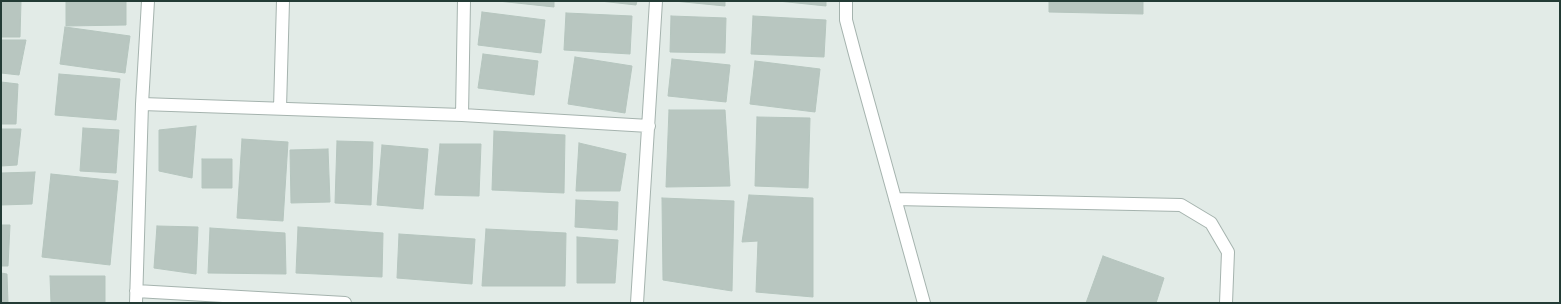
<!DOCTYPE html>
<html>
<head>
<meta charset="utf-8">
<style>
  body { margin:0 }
  #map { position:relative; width:1561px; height:304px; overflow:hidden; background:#e2ebe7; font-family:Roboto,sans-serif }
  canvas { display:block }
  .frame { position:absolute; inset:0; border:2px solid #233b35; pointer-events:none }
</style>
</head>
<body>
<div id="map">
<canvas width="1561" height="304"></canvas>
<div class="frame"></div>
</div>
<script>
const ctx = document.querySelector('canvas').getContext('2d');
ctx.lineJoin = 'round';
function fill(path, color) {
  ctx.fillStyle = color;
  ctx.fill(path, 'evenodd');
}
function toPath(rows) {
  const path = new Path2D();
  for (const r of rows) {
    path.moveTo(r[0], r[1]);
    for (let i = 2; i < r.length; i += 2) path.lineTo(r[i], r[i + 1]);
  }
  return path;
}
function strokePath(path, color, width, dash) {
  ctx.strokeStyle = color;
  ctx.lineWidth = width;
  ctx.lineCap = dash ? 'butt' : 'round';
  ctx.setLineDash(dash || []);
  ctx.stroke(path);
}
const building = toPath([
  [1,1,21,1,20,37,1,37,1,1],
  [66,1,126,1,126,25,66,26,66,1],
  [498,1,554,1,554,7,498,1],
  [600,1,637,1,636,5,600,1],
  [674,1,725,1,725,6,674,1],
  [778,1,826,1,826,6,778,1],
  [1049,1,1143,1,1143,14,1049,12,1049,1],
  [482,12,545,20,541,53,478,45,482,12],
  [566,13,632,16,630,54,564,50,566,13],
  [671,16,726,18,725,53,670,52,671,16],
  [753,16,826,20,824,57,751,54,753,16],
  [65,27,130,36,125,73,60,64,65,27],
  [1,40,26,40,19,75,1,73,1,40],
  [483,54,538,61,534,95,478,88,483,54],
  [575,57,632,66,625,113,568,104,575,57],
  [672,59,730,65,726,102,668,96,672,59],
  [755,61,820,69,815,112,750,104,755,61],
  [59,74,120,79,116,120,55,115,59,74],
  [1,82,18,84,16,124,1,124,1,82],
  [669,110,725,110,730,186,666,187,669,110],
  [757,117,810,118,808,188,755,186,757,117],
  [196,126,192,178,159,171,159,130,196,126],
  [83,128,119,130,116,173,80,171,83,128],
  [1,129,21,129,17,165,1,166,1,129],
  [494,131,565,135,564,193,492,190,494,131],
  [242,139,288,142,283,221,237,218,242,139],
  [337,141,373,142,371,205,335,203,337,141],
  [579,143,626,154,620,191,576,191,579,143],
  [440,144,481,144,479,196,435,195,440,144],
  [382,145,428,149,423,209,377,205,382,145],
  [328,149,330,202,291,203,290,150,328,149],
  [202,159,232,159,232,188,202,188,202,159],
  [35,172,32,204,1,205,1,173,35,172],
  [51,174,118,181,110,265,42,257,51,174],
  [749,195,813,198,813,297,756,292,758,241,742,242,749,195],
  [662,198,734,201,732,291,663,280,662,198],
  [576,200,618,202,617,230,575,227,576,200],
  [1,225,10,225,8,266,1,266,1,225],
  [157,226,198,227,196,274,154,268,157,226],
  [298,227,383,233,382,277,296,273,298,227],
  [210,228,285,233,286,274,208,273,210,228],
  [486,229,566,233,565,286,482,286,486,229],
  [399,234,475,239,472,284,397,278,399,234],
  [577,237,618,240,615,283,577,283,577,237],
  [1103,256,1164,278,1156,303,1086,303,1103,256],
  [1,273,7,274,8,303,1,303,1,273],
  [50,276,105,276,105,303,51,303,50,276]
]);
const street = toPath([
  [846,1,846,20,855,54,924,303],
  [142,104,148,1],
  [280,108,283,1],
  [462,115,464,1],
  [895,199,1181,205,1211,223,1228,252,1226,303],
  [136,291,345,303],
  [136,303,142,104,462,115,649,126],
  [637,303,656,1]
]);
fill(building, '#b8c6c0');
strokePath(building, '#b5c5be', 1);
strokePath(street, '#a5b3ae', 14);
strokePath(street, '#fff', 12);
</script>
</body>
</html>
